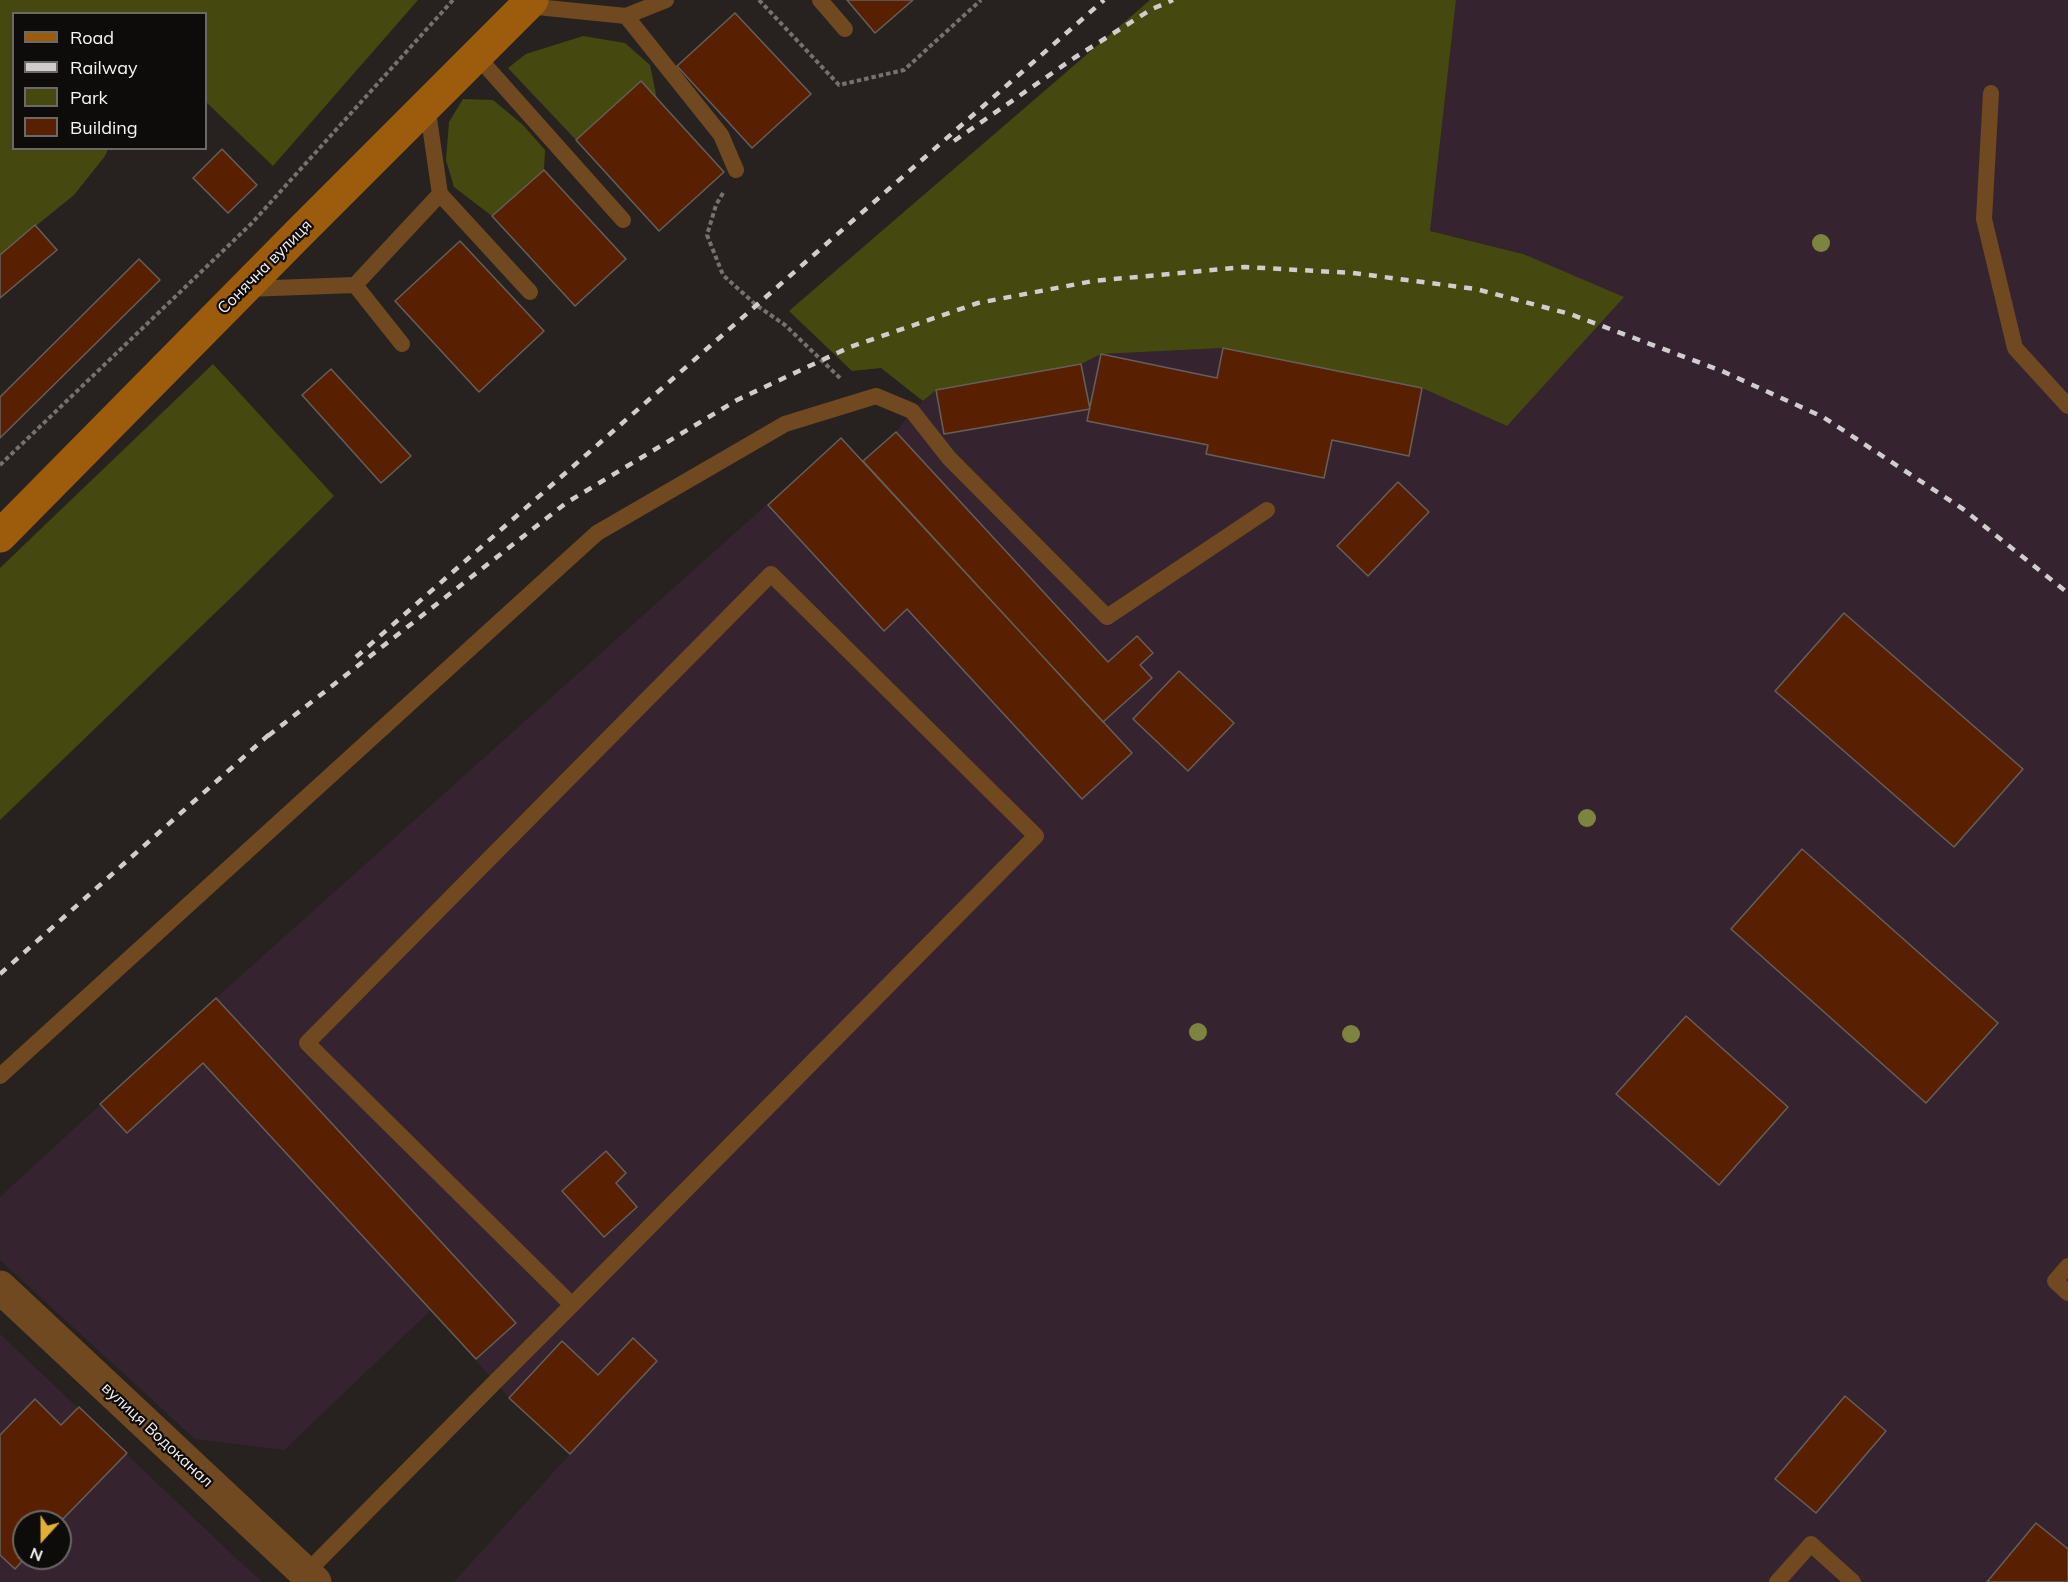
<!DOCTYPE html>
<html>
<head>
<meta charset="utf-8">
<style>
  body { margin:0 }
  #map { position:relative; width:2068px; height:1582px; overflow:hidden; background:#272220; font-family:Mulish,sans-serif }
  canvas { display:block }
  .legend { position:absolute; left:12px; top:12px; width:195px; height:138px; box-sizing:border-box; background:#0e0c0b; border:2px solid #6b6867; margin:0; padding:8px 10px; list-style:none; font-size:18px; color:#f7f3f2 }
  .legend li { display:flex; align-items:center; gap:12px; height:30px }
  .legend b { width:30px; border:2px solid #6b6867 }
  .north { position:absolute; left:12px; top:1510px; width:60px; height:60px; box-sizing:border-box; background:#0e0c0b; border:2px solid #6b6867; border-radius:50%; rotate:201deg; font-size:16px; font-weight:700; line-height:24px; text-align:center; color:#f7f3f2 }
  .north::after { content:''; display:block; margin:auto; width:21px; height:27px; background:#e2af34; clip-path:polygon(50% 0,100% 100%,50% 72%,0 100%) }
</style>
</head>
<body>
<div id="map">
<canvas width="2068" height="1582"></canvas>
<ul class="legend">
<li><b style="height:8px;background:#9d5c0b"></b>Road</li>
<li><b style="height:8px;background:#d1cdcc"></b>Railway</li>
<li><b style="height:16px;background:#454910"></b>Park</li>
<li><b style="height:16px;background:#582000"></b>Building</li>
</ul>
<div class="north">N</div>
</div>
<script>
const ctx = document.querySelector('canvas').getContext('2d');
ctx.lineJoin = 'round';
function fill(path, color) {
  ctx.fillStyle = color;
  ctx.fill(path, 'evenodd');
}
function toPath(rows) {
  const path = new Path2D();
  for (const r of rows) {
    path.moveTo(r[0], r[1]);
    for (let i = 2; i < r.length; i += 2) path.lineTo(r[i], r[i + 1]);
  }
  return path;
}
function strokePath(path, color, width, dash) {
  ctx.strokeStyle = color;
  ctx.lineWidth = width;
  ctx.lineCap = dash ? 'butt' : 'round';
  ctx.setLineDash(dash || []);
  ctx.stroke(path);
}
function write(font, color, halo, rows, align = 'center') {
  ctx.font = font + ' Mulish,sans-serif';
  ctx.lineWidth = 4.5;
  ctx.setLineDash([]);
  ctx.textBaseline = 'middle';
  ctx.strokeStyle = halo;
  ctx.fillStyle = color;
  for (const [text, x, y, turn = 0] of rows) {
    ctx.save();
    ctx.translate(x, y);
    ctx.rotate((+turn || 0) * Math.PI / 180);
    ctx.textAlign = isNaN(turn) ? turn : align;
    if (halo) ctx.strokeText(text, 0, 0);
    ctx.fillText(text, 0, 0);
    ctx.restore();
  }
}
const industrial = toPath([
  [1456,0,2068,0,2068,1582,454,1582,570,1454,509,1398,431,1310,284,1450,195,1439,0,1260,0,1197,216,998,841,438,863,461,896,432,912,411,936,390,1081,364,1101,354,1223,348,1422,388,1507,426,1523,254,1430,231],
  [0,1334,240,1562,262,1582,0,1582],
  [24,1522,60,1522,60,1558,24,1558]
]);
const green = toPath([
  [0,0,418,0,273,166,206,102,206,14,14,14,14,148,108,149,105,156,74,195,0,255],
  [1150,0,1456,0,1430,231,1523,254,1624,297,1507,426,1422,388,1223,348,1101,354,1081,364,936,390,923,401,881,368,852,371,789,311],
  [583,36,625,43,650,65,657,99,641,81,576,140,508,68,526,54],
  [463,99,493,100,523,125,545,150,544,170,492,216,454,187,446,160,449,122],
  [213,364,334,496,239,590,0,820,0,568]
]);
const building = toPath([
  [847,0,913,0,875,33,847,0],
  [735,13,811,94,752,148,677,66,735,13],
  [641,81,724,172,659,231,576,140,641,81],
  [222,149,257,185,228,213,193,178,222,149],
  [544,170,626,259,575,306,492,216,544,170],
  [35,225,57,250,0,298,0,255,35,225],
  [460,241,544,331,479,392,395,301,460,241],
  [139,259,160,280,0,438,0,397,139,259],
  [1223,348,1422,388,1409,456,1332,440,1324,478,1206,454,1208,445,1087,421,1101,354,1217,378,1223,348],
  [1081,364,1090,409,944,434,936,390,1081,364],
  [331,369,411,456,381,483,302,395,331,369],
  [896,432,1108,662,1137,636,1153,653,1140,665,1152,678,1103,722,863,461,896,432],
  [841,438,1132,753,1082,799,907,609,884,631,768,505,841,438],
  [1398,482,1429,512,1368,576,1337,546,1398,482],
  [1844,613,2023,769,1954,847,1775,691,1844,613],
  [1179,671,1234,723,1188,771,1133,719,1179,671],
  [1802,849,1998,1023,1926,1103,1731,929,1802,849],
  [216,998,516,1323,476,1359,203,1063,127,1133,100,1104,216,998],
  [1686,1016,1788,1107,1719,1185,1616,1094,1686,1016],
  [606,1151,626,1173,616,1183,637,1207,604,1237,562,1191,606,1151],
  [633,1338,657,1361,570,1454,509,1398,562,1341,598,1375,633,1338],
  [1845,1396,1886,1431,1816,1513,1775,1479,1845,1396],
  [35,1399,61,1425,79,1407,127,1453,60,1522,24,1522,25,1558,15,1569,0,1555,0,1435,35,1399],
  [2036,1523,2068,1549,2068,1582,1987,1582,2036,1523]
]);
const path = toPath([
  [759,0,839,85,904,70,981,0],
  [723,193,716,205,707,235,723,275,756,305,785,325,840,378],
  [0,465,252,223,453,0]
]);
const lane = toPath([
  [820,0,845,29],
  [527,6,626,16,666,0],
  [626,16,721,135,736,170],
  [476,55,623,220],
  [1991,93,1984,219,2015,348,2068,406],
  [440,194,530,292],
  [355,285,402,344],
  [246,289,355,285,440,194,427,105],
  [0,1076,597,533,785,424,876,396,912,411,949,458,1107,617,1267,510],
  [2068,1266,2055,1281,2068,1293],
  [305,1574,496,1381,572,1305,1036,836,771,574,307,1043,572,1305],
  [1777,1582,1811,1544,1853,1582]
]);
const street = toPath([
  [0,1287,315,1582]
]);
const secondary = toPath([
  [0,536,301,231,532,0]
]);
const rail = toPath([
  [954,141,1074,58,1152,9,1173,0],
  [356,657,1104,0],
  [268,736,566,503,737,400,850,347,978,303,1093,281,1245,267,1353,273,1476,289,1570,314,1722,371,1823,417,1963,509,2068,593],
  [0,974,273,731]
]);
const trees = [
  [1821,243],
  [1587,818],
  [1198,1032],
  [1351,1034]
];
const streetNames = [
  ["Сонячна вулиця",265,267,-45],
  ["вулиця Водоканал",157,1435,43]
];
fill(industrial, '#35242f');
fill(green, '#454910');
fill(building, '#582000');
strokePath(building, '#655f5c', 1.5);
strokePath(path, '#75716f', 4, [4.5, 3]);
strokePath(lane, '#714920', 16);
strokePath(street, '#714920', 33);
strokePath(secondary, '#9d5c0b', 33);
strokePath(rail, '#d1cdcc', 4.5, [8, 8]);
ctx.fillStyle = '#7e8340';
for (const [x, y] of trees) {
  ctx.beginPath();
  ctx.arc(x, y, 9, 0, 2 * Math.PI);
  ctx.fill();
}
write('16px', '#f7f3f2', '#0e0c0b', streetNames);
</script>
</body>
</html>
